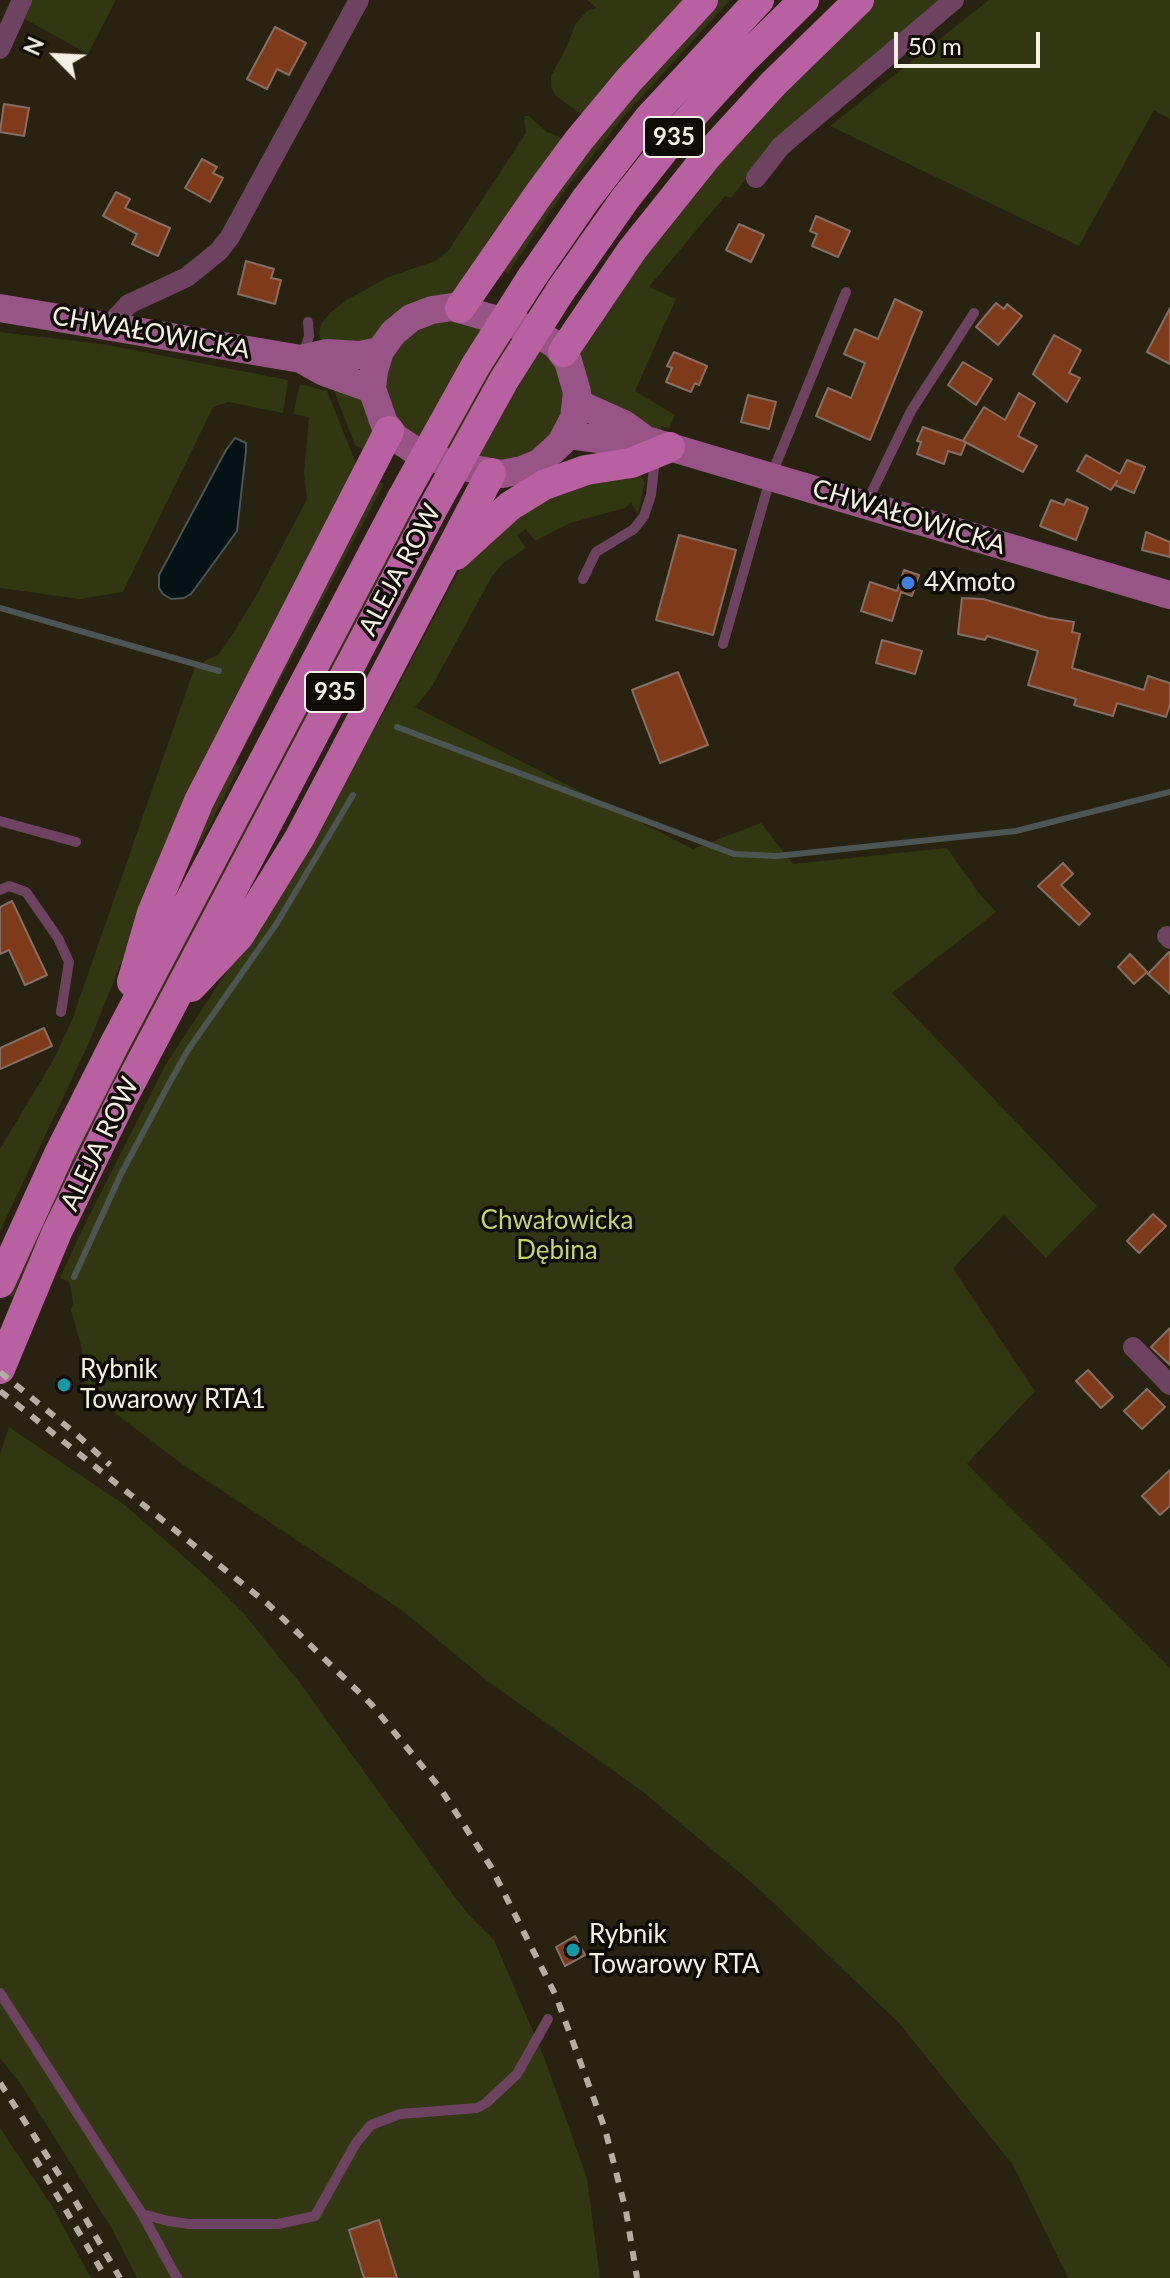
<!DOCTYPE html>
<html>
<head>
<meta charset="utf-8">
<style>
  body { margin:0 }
  #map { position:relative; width:1170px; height:2278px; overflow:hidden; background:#282210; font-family:Lato,sans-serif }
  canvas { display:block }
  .north { position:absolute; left:16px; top:16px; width:80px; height:80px; -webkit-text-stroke:6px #0e0c05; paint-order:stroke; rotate:294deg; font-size:22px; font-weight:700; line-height:32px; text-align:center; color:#f4f0e4 }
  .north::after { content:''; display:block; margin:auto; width:28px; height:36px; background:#f4f0e4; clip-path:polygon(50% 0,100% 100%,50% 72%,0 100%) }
  .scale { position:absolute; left:894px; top:32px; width:146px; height:36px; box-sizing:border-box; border:4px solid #f4f0e4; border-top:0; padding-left:10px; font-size:24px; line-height:28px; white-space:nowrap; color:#f4f0e4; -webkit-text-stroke:6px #0e0c05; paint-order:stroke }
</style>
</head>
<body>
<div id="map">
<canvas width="1170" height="2278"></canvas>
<div class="north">N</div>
<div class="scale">50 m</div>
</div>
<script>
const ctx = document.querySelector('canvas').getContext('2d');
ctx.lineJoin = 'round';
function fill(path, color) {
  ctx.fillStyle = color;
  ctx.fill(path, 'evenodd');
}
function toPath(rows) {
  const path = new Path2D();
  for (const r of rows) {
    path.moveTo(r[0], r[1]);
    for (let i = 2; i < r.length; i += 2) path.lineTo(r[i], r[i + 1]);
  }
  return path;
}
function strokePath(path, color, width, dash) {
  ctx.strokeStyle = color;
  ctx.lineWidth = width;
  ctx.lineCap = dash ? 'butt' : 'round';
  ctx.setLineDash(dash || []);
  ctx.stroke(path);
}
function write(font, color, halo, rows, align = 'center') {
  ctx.font = font + ' Lato,sans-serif';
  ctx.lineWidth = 7;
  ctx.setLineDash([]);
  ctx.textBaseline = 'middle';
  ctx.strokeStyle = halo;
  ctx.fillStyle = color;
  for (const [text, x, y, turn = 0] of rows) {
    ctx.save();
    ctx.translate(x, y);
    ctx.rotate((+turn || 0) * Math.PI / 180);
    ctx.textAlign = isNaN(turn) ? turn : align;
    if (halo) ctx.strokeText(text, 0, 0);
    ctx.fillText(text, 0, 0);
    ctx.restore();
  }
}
const green = toPath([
  [28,0,116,0,88,54,21,17],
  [587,0,689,0,582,115,556,96,551,87,551,76,566,48,575,25,587,11,597,8],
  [714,0,730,0,624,116,566,189,508,273,497,269,526,225],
  [874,0,946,0,759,162,731,198,725,196,649,287,676,299,635,391,675,415,669,429,662,426,660,432,592,400,579,355,581,348,693,189],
  [989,0,1170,0,1170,119,1154,110,1079,246,830,126],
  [524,116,529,116,547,132,560,137,562,142,457,293,371,341,321,340,319,334,321,324,331,312,347,300,386,278,435,261,448,251,526,133],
  [451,320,525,340,551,358,560,375,564,392,563,409,557,427,539,448,516,459,492,461,440,448,417,438,396,419,387,393,386,379,391,358,409,335,429,324],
  [0,332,102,344,288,380,283,413,228,402,213,407,123,592,80,599,0,588],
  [309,374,361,395,373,430,368,452,355,445,332,386,302,377],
  [300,384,327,391,357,466,166,851,89,1043,0,1231,0,1149,54,1059,72,1020,194,669,208,659,218,655,234,632,257,594,307,499,304,473,309,417,293,414],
  [632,476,641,476,645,482,638,514,631,503,625,508,570,523,535,541,526,529,517,535,526,548,503,563,491,578,431,688,415,707,693,849,761,823,793,864,947,848,978,892,996,912,892,993,1097,1206,1046,1258,1004,1215,953,1268,1035,1391,967,1464,1170,1668,1170,2278,1068,2278,1013,2165,899,2023,758,1888,642,1791,486,1680,403,1611,182,1464,82,1388,84,1382,82,1349,71,1310,73,1303,71,1287,68,1281,60,1278,81,1232,166,1064,252,933,387,707,454,580,470,555,532,507,578,486],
  [374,479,384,484,236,763,240,766,162,918,190,840],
  [412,505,420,508,16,1299,9,1296,61,1177],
  [9,1427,126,1506,209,1579,245,1615,300,1683,454,1896,470,1916,494,1940,544,2057,587,2178,600,2278,137,2278,112,2229,22,2086,0,2058,0,1454],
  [0,2128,52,2206,91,2278,0,2278]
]);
const water = toPath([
  [235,438,246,443,246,451,237,531,191,594,184,598,171,599,163,594,159,588,159,575,226,450,235,438]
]);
const stream = toPath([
  [0,608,219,671],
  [397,727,734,854,777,856,1016,831,1170,792],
  [74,1277,121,1174,170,1082,188,1050,277,923,353,795]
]);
const building = toPath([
  [275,27,306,43,289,75,277,69,267,89,247,79,275,27],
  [4,104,29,108,24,136,0,132,4,104],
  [202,159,217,167,213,173,223,178,210,202,185,188,202,159],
  [116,192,130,199,125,208,170,228,158,256,132,244,137,234,103,216,116,192],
  [816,216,850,231,838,257,812,246,817,234,810,231,816,216],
  [739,224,764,235,751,262,726,250,739,224],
  [246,261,274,269,271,278,281,280,275,304,238,294,246,261],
  [895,299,922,312,870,440,816,416,828,388,851,398,865,363,844,354,855,329,878,339,895,299],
  [996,303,1004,309,1007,304,1022,316,998,345,976,327,996,303],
  [1170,308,1170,364,1147,352,1170,308],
  [1054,335,1081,350,1069,373,1080,378,1067,402,1033,374,1054,335],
  [674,352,707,366,699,385,695,383,691,392,666,382,672,368,667,366,674,352],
  [963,362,992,379,976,405,948,385,963,362],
  [1019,393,1035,403,1018,436,1037,446,1023,472,963,441,984,407,1005,420,1019,393],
  [748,395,776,402,769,429,741,422,748,395],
  [923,427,966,442,961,455,948,451,944,464,917,454,921,442,917,441,923,427],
  [1086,455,1120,474,1127,460,1145,467,1134,493,1115,485,1117,481,1111,490,1077,471,1086,455],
  [1067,499,1088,508,1076,540,1040,526,1051,500,1064,505,1067,499],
  [1146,532,1170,542,1170,557,1142,550,1146,532],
  [679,535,736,550,713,635,656,620,679,535],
  [904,570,919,575,912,596,901,592,892,621,861,611,870,582,897,591,904,570],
  [962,598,983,599,1048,618,1074,622,1072,632,1080,634,1072,668,1144,690,1148,676,1170,683,1170,704,1166,717,1117,703,1113,716,1074,705,1076,699,1028,685,1038,651,987,636,985,640,958,634,962,598],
  [882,640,922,651,915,674,876,663,882,640],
  [678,672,708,745,660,763,632,690,678,672],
  [1063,863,1073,874,1061,885,1090,914,1079,925,1038,886,1063,863],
  [12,901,47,975,25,985,9,950,0,954,0,907,12,901],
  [1169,952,1170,952,1170,994,1148,974,1169,952],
  [1130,954,1147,972,1134,984,1118,967,1130,954],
  [44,1028,52,1046,0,1069,0,1048,44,1028],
  [1153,1214,1166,1226,1139,1253,1127,1241,1153,1214],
  [1170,1328,1170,1365,1151,1347,1170,1328],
  [1088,1370,1113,1397,1101,1408,1076,1381,1088,1370],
  [1147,1389,1165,1407,1142,1429,1124,1411,1147,1389],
  [1170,1470,1170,1506,1160,1515,1142,1496,1170,1470],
  [575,1936,585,1955,565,1966,556,1947,575,1936],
  [379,2220,397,2278,364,2278,349,2230,379,2220]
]);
const service = toPath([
  [303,355,309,336,308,322],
  [867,502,911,411,974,313],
  [583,579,596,552,634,529,644,516,651,495,655,459],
  [723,644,771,476,846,292],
  [0,821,76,842],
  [0,890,9,886,26,892,58,938,69,962,61,1012],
  [0,1993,142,2214,168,2221,189,2224,278,2224,315,2216,356,2143,371,2125,400,2114,477,2108,486,2103,517,2074,548,2019],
  [142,2214,177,2278]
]);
const minor = toPath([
  [0,49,22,0],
  [756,178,781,146,954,0],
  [108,326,129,304,187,277,219,251,230,237,359,0],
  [1167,936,1170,939],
  [1133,1347,1170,1385]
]);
const secondary = toPath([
  [452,307,530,329,556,345,568,361,577,392,574,418,561,443,539,463,522,470,502,474,457,466,417,452,396,438,384,423,372,389,374,371,380,351,393,333,411,318,432,310,452,307],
  [0,308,301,359,324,372,372,389],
  [301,359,327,353,360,355,380,351],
  [577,403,624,424,646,440,1170,595],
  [567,435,619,442,646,440]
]);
const primary = toPath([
  [532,277,586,199,649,118,759,0],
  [561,290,625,199,682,127,744,59,804,0],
  [460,308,539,194,579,140,628,81,703,0],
  [563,352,632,250,708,155,773,84,859,0],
  [456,555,510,506,544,485,586,470,631,463,670,447],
  [132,982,152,913,199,801,389,431],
  [191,987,239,936,300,837,491,473],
  [0,1283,59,1154,114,1045,402,498],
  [0,1369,57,1232,122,1099,432,510]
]);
const rail = toPath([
  [0,1372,75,1433,110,1465],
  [0,1391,268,1604,372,1705,440,1788,491,1867,556,1996,605,2129,626,2211,637,2278],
  [0,2083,69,2190,120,2278],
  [35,2158,106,2278]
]);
const primaryBridge = toPath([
  [402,498,476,365,532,277],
  [432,510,504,380,561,290]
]);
const markers = [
  [908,583,8,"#3f7fe0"],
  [64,1385,8,"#0f9aa8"],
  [573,1950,8,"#0f9aa8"]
];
const shields = [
  [674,137,60],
  [335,692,60]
];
const shieldNames = [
  ["935",674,137],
  ["935",335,692]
];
const streetNames = [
  ["CHWAŁOWICKA",151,333,10],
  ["CHWAŁOWICKA",909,517,17],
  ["ALEJA ROW",400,570,-62],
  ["ALEJA ROW",100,1144,-64]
];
const poiNames = [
  ["4Xmoto",924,583],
  ["Rybnik",80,1370],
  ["Towarowy RTA1",80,1400],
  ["Rybnik",589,1935],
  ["Towarowy RTA",589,1965]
];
const parkNames = [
  ["Chwałowicka",557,1221],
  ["Dębina",557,1251]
];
fill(green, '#313710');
fill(water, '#051216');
strokePath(water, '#4d5554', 2);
strokePath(stream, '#4d5554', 6);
fill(building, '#7e3a19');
strokePath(building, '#856f65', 2);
strokePath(service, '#6e4362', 10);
strokePath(minor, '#6e4362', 20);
strokePath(secondary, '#985486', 28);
strokePath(primary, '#b860a2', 30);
strokePath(rail, '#b2aea0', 6, [10, 10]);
strokePath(primaryBridge, '#b860a2', 30);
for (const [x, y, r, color] of markers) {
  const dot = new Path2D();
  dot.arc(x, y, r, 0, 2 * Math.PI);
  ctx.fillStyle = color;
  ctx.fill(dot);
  strokePath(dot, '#0e0c05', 3);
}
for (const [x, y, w] of shields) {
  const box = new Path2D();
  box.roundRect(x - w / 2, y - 20, w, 40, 6);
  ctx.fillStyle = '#0e0c05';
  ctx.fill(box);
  strokePath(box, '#f4f0e4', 2);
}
write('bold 24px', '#f4f0e4', null, shieldNames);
write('26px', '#f4f0e4', '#0e0c05', streetNames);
write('26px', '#f4f0e4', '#0e0c05', poiNames, 'left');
write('26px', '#c3d469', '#0e0c05', parkNames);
</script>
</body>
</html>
